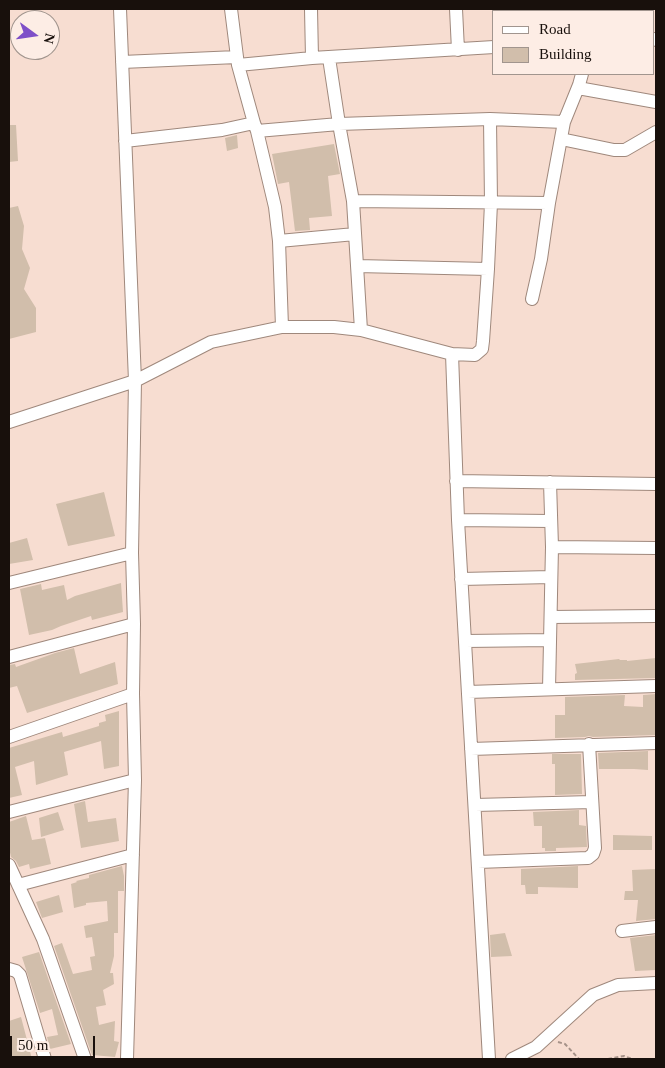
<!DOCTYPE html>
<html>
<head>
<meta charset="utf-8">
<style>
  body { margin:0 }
  #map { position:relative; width:665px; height:1068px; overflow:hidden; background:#f7ddd1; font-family:Georgia,serif }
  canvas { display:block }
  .frame { position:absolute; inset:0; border:10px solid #18100c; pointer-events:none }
  .legend { position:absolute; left:492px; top:10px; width:162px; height:65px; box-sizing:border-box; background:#fdede5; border:1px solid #a1958e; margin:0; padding:6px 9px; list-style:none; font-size:15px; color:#18100c }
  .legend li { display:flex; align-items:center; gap:10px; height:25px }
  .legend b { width:25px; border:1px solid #a1958e }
  .north { position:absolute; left:10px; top:10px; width:50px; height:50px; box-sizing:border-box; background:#fdede5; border:1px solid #a1958e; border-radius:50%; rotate:104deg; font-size:14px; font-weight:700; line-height:20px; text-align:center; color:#18100c }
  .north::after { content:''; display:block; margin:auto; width:18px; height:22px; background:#7e4fc8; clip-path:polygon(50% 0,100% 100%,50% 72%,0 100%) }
  .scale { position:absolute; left:10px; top:1036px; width:85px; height:22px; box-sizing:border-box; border:2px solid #18100c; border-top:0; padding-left:6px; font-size:15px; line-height:18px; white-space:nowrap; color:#18100c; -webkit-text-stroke:4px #fdede5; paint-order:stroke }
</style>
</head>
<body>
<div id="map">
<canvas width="665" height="1068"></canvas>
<div class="frame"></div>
<ul class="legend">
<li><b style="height:6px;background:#fff"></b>Road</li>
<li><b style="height:14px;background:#d1beab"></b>Building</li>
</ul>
<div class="north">N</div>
<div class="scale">50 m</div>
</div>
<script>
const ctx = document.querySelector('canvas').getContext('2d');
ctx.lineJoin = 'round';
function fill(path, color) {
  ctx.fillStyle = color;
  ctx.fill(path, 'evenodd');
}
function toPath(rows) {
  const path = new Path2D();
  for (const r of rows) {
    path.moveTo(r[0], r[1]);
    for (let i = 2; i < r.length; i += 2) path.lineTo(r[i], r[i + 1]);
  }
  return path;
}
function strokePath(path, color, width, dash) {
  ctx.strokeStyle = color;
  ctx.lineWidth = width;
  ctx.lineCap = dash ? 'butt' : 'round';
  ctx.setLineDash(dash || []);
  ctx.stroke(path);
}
const building = toPath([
  [9,125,16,125,18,161,9,162],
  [237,135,238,148,227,151,225,138],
  [334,144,340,174,328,176,332,216,309,218,310,230,295,231,289,182,278,184,272,154],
  [18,206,24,226,22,249,30,268,24,289,36,308,36,332,9,339,9,208],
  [104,492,115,536,68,546,56,504],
  [27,538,33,560,9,564,9,543],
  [121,583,123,612,92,620,91,616,61,626,52,630,29,635,20,589,41,584,42,590,64,585,67,600,75,596],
  [74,648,80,674,115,662,118,684,27,713,17,686,9,688,9,665,15,664,16,667,55,653],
  [656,658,656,678,575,680,575,674,577,673,575,664,619,659,620,660,627,660,627,661],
  [656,694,656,735,593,737,589,736,585,737,555,738,555,715,565,715,565,697,625,695,624,706,643,707,643,695],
  [119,711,119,766,104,769,101,741,64,752,68,775,36,785,34,761,15,767,22,795,9,798,9,748,62,732,63,737,99,726,99,723,106,721,105,715],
  [648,751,648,770,634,769,599,769,598,753],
  [552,754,581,754,582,794,555,795,555,764,552,764],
  [85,801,88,822,116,818,119,841,81,848,74,804],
  [579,810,579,825,586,826,587,847,556,848,556,851,545,851,545,848,542,848,542,826,534,826,533,812],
  [58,812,64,830,41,837,39,818],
  [26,816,32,840,45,838,51,864,30,869,29,864,19,867,16,861,11,857,9,848,9,822],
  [613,835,652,836,652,850,613,850],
  [122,866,124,876,124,891,118,891,118,933,114,933,114,956,110,973,113,973,114,984,103,990,106,1005,96,1007,99,1025,115,1021,114,1041,119,1042,115,1057,92,1055,54,946,62,943,73,974,92,970,90,957,95,956,92,937,86,938,84,926,108,921,107,901,86,903,86,905,74,908,71,884,77,882,76,881,89,878,89,875],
  [578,866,578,888,538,887,538,894,526,894,525,885,521,885,521,869],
  [656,869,656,919,636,921,638,900,624,900,625,891,633,891,632,870],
  [59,895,63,912,42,918,36,902],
  [505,933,512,956,491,957,490,935],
  [656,935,656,970,635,971,630,938],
  [39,952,71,1044,50,1049,47,1037,58,1035,52,1009,40,1013,22,957],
  [21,1017,32,1059,9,1059,9,1021]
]);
const path = toPath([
  [558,1042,565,1044,579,1059],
  [608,1059,624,1056,632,1059]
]);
const minor = toPath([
  [120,9,135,381,132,553,134,624,133,694,135,780,127,1059],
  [231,9,238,65,254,123,257,131,275,207,279,241,282,327],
  [311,9,312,58],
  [456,9,458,50],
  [604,11,606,9],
  [654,39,656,40],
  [329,58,339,124,353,201,361,330],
  [122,62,237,57],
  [238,65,312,58,494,47],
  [578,88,656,102],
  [257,131,339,124,490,119,564,122],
  [561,139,614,150,625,150,656,132],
  [125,141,222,130,254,123],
  [353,201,549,203],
  [279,241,355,234],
  [357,266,488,269],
  [532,299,541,259,549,203,564,122,579,85,582,74],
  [452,354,458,520,489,1059],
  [9,422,135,381,211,342,282,327,334,327,361,330,452,354,475,355,482,349,483,341,488,269,491,203,490,119],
  [456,481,656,484],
  [458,520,551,521],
  [552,547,656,548],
  [461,579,551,577],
  [9,583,132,553],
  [551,617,656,616],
  [465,641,550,640],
  [9,657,134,624],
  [549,689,552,547,550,482],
  [468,692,656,686],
  [9,737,133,694],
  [471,749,656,743],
  [475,805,592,802],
  [9,812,135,780],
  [478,862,588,858,593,854,595,848,589,744],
  [9,865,43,939,85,1059],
  [18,885,133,855],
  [622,931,656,927],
  [9,969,16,971,20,975,45,1059],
  [512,1059,536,1047,593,995,618,985,656,983]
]);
fill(building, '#d1beab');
strokePath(minor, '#9f887c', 14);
strokePath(path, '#a69289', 2, [4, 2.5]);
strokePath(minor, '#fff', 12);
</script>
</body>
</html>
